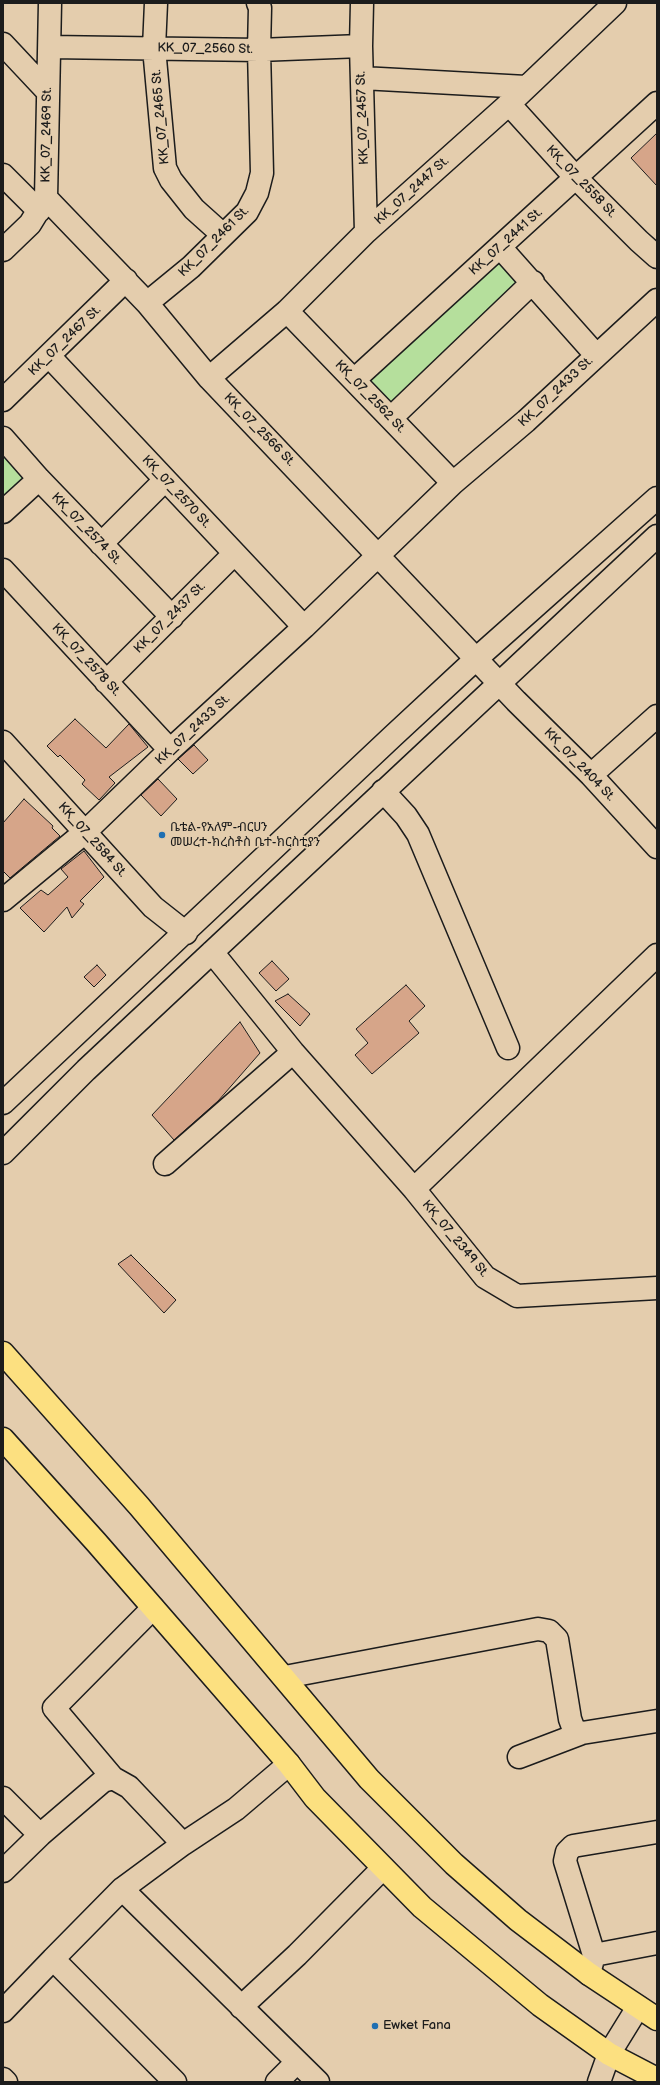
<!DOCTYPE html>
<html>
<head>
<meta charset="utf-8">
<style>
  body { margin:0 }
  #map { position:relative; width:660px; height:2085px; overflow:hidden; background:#e4cdad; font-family:"Balsamiq Sans",sans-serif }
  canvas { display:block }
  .frame { position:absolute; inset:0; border:4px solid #1c1c1c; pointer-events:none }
</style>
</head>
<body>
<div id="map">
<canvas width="660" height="2085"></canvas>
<div class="frame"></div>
</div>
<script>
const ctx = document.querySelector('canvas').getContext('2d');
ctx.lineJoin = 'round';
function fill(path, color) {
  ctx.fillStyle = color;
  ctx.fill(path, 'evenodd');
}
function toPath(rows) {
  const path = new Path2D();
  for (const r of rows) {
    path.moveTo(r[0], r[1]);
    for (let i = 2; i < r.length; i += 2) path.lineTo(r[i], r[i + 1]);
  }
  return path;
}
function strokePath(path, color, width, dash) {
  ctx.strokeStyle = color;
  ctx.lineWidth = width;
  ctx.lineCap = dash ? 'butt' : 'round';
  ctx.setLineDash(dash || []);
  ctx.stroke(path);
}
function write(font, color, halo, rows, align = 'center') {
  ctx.font = font + ' "Balsamiq Sans","Noto Sans Ethiopic",sans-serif';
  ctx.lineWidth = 3.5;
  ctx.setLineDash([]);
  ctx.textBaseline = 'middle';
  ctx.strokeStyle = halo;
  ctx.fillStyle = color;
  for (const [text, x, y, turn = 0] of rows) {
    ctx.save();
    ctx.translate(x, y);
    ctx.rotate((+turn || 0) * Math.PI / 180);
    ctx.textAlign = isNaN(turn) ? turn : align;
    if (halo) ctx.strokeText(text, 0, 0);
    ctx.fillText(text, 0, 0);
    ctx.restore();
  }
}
const green = toPath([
  [500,247,533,282,391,418,354,380],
  [3,438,39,479,3,512]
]);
const building = toPath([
  [657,133,657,186,631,158,657,133],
  [75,719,106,748,129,724,148,747,109,777,115,783,99,800,82,784,85,780,60,755,58,757,47,746,75,719],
  [194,745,208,760,193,774,178,759,194,745],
  [158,779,177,799,161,816,141,795,158,779],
  [24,799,53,826,52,828,60,836,10,878,3,871,3,823,24,799],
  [84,851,104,877,80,901,84,904,72,918,67,907,44,932,20,908,41,890,48,895,68,877,61,869,84,851],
  [272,961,289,979,276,991,259,973,272,961],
  [97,965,106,975,94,987,84,977,97,965],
  [406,985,425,1006,409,1021,419,1033,372,1074,355,1055,368,1043,356,1029,406,985],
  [288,994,310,1014,300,1026,275,1001,288,994],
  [240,1022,260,1053,218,1101,174,1140,152,1115,240,1022],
  [131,1255,176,1300,164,1313,118,1264,131,1255]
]);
const minor = toPath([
  [156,3,154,48,165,168,171,180,194,209,223,235],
  [362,3,361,46,366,232],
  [3,44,48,92],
  [50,47,259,50,361,46],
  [362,78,526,87],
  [509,104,576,178,639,241,657,257],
  [3,175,39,211],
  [46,198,147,303,209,378,516,701,591,775,657,847],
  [500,247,596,355],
  [3,250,30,224,46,198,50,3],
  [147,303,191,267,247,212,257,193,262,173,259,50,260,8,258,3],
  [287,311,453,483],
  [49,356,304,627],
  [209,378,287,311,366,232,509,104,615,3],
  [354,380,657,103],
  [3,400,126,280],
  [391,418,533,282],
  [3,438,39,479,172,617],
  [3,512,39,479],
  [101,544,165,480],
  [3,570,170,750],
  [106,682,234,554],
  [3,742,153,907,186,933],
  [591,775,657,716],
  [383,791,406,816,418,834,508,1048],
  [3,900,84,833,170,750,304,627,453,483,526,421,657,300],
  [212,952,293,1052,414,1189,485,1277,517,1296,657,1288],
  [3,1103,393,736,476,659,657,498],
  [3,1153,86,1070,657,536],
  [165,1164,293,1052],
  [414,1189,657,955],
  [285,1677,538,1629,549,1631,557,1639,570,1719,574,1730,582,1733,657,1721],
  [519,1757,582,1733],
  [113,1778,54,1708,153,1608],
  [3,1798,40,1835,103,1781,113,1778,129,1787,183,1844,122,1889,318,2082],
  [183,1844,236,1809,289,1764],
  [3,1871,40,1835],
  [122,1889,53,1959,175,2082],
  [594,1955,657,1943],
  [589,1974,594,1955,565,1861,567,1852,573,1846,657,1832],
  [241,2007,297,1955,383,1868],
  [3,2011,53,1959],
  [3,2079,6,2082],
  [277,2082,297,2062],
  [599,2082,609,2054,638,2007]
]);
const highway = toPath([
  [3,1353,139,1506,369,1779,454,1864,518,1920,589,1974,657,2019],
  [3,1439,96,1542,289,1764,315,1798,422,1907,540,2005,609,2054,657,2079]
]);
const markers = [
  [162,835,4,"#1f6fb2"],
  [375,2026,4,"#1f6fb2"]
];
const streetNames = [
  ["KK_07_2560 St.",205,49,1],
  ["KK_07_2465 St.",161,117,-95],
  ["KK_07_2457 St.",363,118,-92],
  ["KK_07_2469 St.",47,135,-89],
  ["KK_07_2558 St.",581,182,46],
  ["KK_07_2447 St.",412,191,-42],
  ["KK_07_2461 St.",214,242,-45],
  ["KK_07_2441 St.",506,242,-42],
  ["KK_07_2467 St.",65,341,-44],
  ["KK_07_2433 St.",556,392,-43],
  ["KK_07_2562 St.",370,397,46],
  ["KK_07_2566 St.",259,430,46],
  ["KK_07_2570 St.",176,492,47],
  ["KK_07_2574 St.",86,529,46],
  ["KK_07_2437 St.",170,618,-45],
  ["KK_07_2578 St.",86,660,47],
  ["KK_07_2433 St.",193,730,-43],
  ["KK_07_2404 St.",579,765,46],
  ["KK_07_2584 St.",92,840,48],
  ["KK_07_2349 St.",455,1239,50]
];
const poiNames = [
  ["ቤቴል-የአለም-ብርሀን",170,828],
  ["መሠረተ-ክረስቶስ ቤተ-ክርስቲያን",170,843],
  ["Ewket Fana",383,2026]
];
fill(green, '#b5df9c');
fill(building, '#d6a589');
strokePath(building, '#1c1c1c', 1);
strokePath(minor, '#1c1c1c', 25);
strokePath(highway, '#1c1c1c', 25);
strokePath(minor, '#e4cdad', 22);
strokePath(highway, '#fce080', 22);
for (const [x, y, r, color] of markers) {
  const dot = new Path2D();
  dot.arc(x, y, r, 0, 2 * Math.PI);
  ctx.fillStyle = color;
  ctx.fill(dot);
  strokePath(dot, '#e4cdad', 1.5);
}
write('13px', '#1c1c1c', '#e4cdad', streetNames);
write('13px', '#1c1c1c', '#e4cdad', poiNames, 'left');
</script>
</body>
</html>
